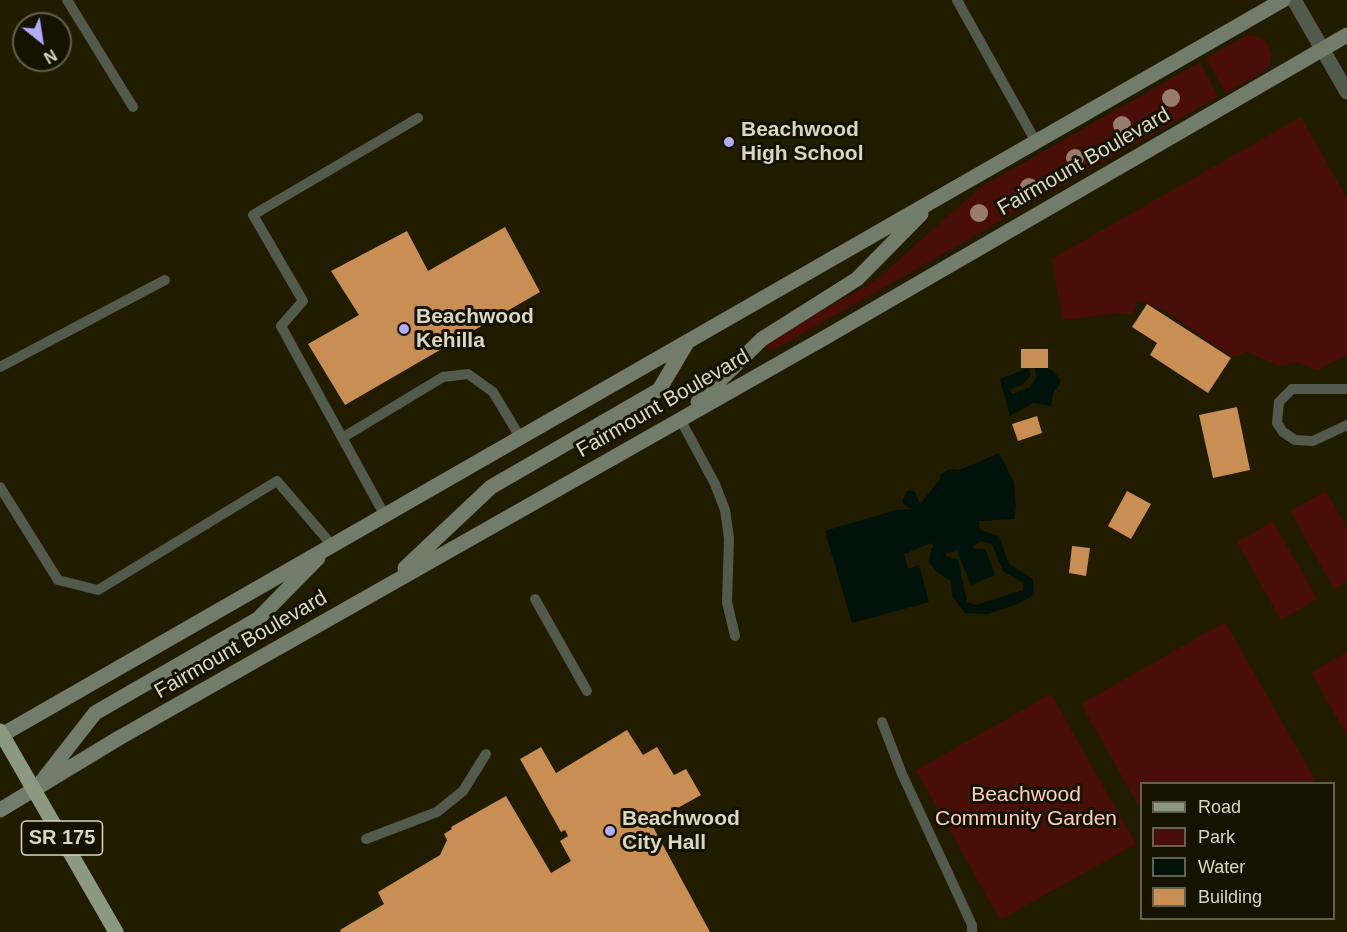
<!DOCTYPE html>
<html>
<head>
<meta charset="utf-8">
<style>
  body { margin:0 }
  #map { position:relative; width:1347px; height:932px; overflow:hidden; background:#211b00; font-family:Helvetica,sans-serif }
  canvas { display:block }
  .legend { position:absolute; left:1140px; top:782px; width:195px; height:138px; box-sizing:border-box; background:#161200; border:2px solid #64604e; margin:0; padding:8px 10px; list-style:none; font-size:18px; color:#d9d6c4 }
  .legend li { display:flex; align-items:center; gap:12px; height:30px }
  .legend b { width:30px; border:2px solid #64604e }
  .north { position:absolute; left:12px; top:12px; width:60px; height:60px; box-sizing:border-box; background:#161200; border:2px solid #64604e; border-radius:50%; rotate:150deg; font-size:16px; font-weight:700; line-height:24px; text-align:center; color:#d9d6c4 }
  .north::after { content:''; display:block; margin:auto; width:21px; height:27px; background:#b3adf9; clip-path:polygon(50% 0,100% 100%,50% 72%,0 100%) }
</style>
</head>
<body>
<div id="map">
<canvas width="1347" height="932"></canvas>
<ul class="legend">
<li><b style="height:8px;background:#8a9980"></b>Road</li>
<li><b style="height:16px;background:#4a0e08"></b>Park</li>
<li><b style="height:16px;background:#001209"></b>Water</li>
<li><b style="height:16px;background:#c88e54"></b>Building</li>
</ul>
<div class="north">N</div>
</div>
<script>
const ctx = document.querySelector('canvas').getContext('2d');
ctx.lineJoin = 'round';
function fill(path, color) {
  ctx.fillStyle = color;
  ctx.fill(path, 'evenodd');
}
function toPath(rows) {
  const path = new Path2D();
  for (const r of rows) {
    path.moveTo(r[0], r[1]);
    for (let i = 2; i < r.length; i += 2) path.lineTo(r[i], r[i + 1]);
  }
  return path;
}
function strokePath(path, color, width, dash) {
  ctx.strokeStyle = color;
  ctx.lineWidth = width;
  ctx.lineCap = dash ? 'butt' : 'round';
  ctx.setLineDash(dash || []);
  ctx.stroke(path);
}
function write(font, color, halo, rows, align = 'center') {
  ctx.font = font + ' Helvetica,sans-serif';
  ctx.lineWidth = 6;
  ctx.setLineDash([]);
  ctx.textBaseline = 'middle';
  ctx.strokeStyle = halo;
  ctx.fillStyle = color;
  for (const [text, x, y, turn = 0] of rows) {
    ctx.save();
    ctx.translate(x, y);
    ctx.rotate((+turn || 0) * Math.PI / 180);
    ctx.textAlign = isNaN(turn) ? turn : align;
    if (halo) ctx.strokeText(text, 0, 0);
    ctx.fillText(text, 0, 0);
    ctx.restore();
  }
}
const green = toPath([
  [1245,36,1256,36,1266,41,1271,53,1270,64,1261,73,1226,93,1206,58],
  [1200,62,1218,97,776,349,770,350,766,347,765,344,774,338,876,280,981,187],
  [1301,117,1347,198,1347,355,1318,370,1297,362,1279,366,1245,351,1239,356,1231,356,1162,309,1137,300,1132,315,1120,313,1063,320,1051,259],
  [1326,491,1347,528,1347,582,1334,589,1290,511],
  [1273,521,1317,599,1281,620,1237,542],
  [1225,622,1317,783,1142,784,1141,810,1081,704],
  [1347,652,1347,736,1311,672],
  [1051,694,1136,844,1000,920,916,770]
]);
const water = toPath([
  [1029,368,1030,376,1022,385,1010,389,1012,394,1030,387,1036,378,1035,368,1047,368,1053,371,1060,379,1060,384,1053,393,1051,406,1033,403,1010,416,1000,379],
  [999,453,1014,482,1016,507,1014,519,979,521,980,530,999,536,1009,564,1032,578,1034,587,1032,596,1018,604,988,614,965,613,952,596,951,581,937,572,929,562,931,549,934,546,931,543,904,554,908,569,919,565,929,602,852,623,825,531,896,510,913,509,905,506,902,501,908,490,915,492,920,504,939,481,941,474,950,469,960,470],
  [981,541,992,544,1003,571,1023,583,1023,590,976,605,967,602,958,560,946,556,946,553,957,551,971,585,995,575,985,549,973,549,974,545]
]);
const building = toPath([
  [505,227,540,292,345,405,308,344,359,315,331,271,407,231,428,271],
  [1147,304,1231,358,1208,393,1150,355,1157,343,1132,327],
  [1021,349,1048,349,1048,368,1021,368],
  [1237,407,1250,470,1213,478,1199,415],
  [1037,416,1042,433,1018,441,1012,424],
  [1127,491,1151,504,1131,539,1108,526],
  [1072,546,1090,548,1086,576,1069,573],
  [627,730,643,755,657,747,674,775,686,769,701,795,651,823,710,932,341,932,340,930,384,904,378,892,440,855,447,840,444,834,452,829,451,827,506,796,551,873,571,861,560,841,568,836,565,830,561,832,520,759,541,747,556,773]
]);
const lane = toPath([
  [67,0,133,107],
  [957,0,1036,142],
  [0,367,165,280],
  [1347,389,1292,389,1279,402,1277,423,1283,432,1295,440,1313,441,1347,425],
  [680,419,715,484,725,510,729,538,727,602,735,636],
  [342,438,443,377,468,374,493,392,520,437],
  [0,487,58,580,98,590,277,481,331,544],
  [384,514,281,326,303,301,253,215,418,118],
  [535,599,587,691],
  [882,722,902,774,972,925,972,932],
  [366,839,437,812,463,791,486,754]
]);
const street = toPath([
  [1294,0,1347,92]
]);
const secondary = toPath([
  [698,402,762,339,857,279,921,214],
  [405,568,491,487,659,390,688,341],
  [0,736,1283,0],
  [42,781,95,713,258,619,318,558],
  [0,810,119,738,826,337,1347,35]
]);
const primary = toPath([
  [0,731,116,932]
]);
const trees = [
  [1171,98],
  [1122,125],
  [1075,158],
  [1029,187],
  [979,213]
];
const markers = [
  [729,142,6,"#b3adf9"],
  [404,329,6,"#b3adf9"],
  [610,831,6,"#b3adf9"]
];
const shields = [
  [62,838,81]
];
const shieldNames = [
  ["SR 175",62,838]
];
const poiNames = [
  ["Beachwood",741,130],
  ["High School",741,154],
  ["Beachwood",416,317],
  ["Kehilla",416,341],
  ["Beachwood",622,819],
  ["City Hall",622,843]
];
const streetNames = [
  ["Fairmount Boulevard",1084,162,-30],
  ["Fairmount Boulevard",663,404,-30],
  ["Fairmount Boulevard",241,645,-30]
];
const parkNames = [
  ["Beachwood",1026,795],
  ["Community Garden",1026,819]
];
fill(green, '#4a0e08');
fill(water, '#001209');
fill(building, '#c88e54');
strokePath(lane, '#52594d', 10);
strokePath(street, '#52594d', 15);
strokePath(secondary, '#717d6a', 15);
strokePath(primary, '#8a9980', 15);
ctx.fillStyle = '#997d6c';
for (const [x, y] of trees) {
  ctx.beginPath();
  ctx.arc(x, y, 9, 0, 2 * Math.PI);
  ctx.fill();
}
for (const [x, y, r, color] of markers) {
  const dot = new Path2D();
  dot.arc(x, y, r, 0, 2 * Math.PI);
  ctx.fillStyle = color;
  ctx.fill(dot);
  strokePath(dot, '#161200', 2);
}
for (const [x, y, w] of shields) {
  const box = new Path2D();
  box.roundRect(x - w / 2, y - 17, w, 34, 4.5);
  ctx.fillStyle = '#161200';
  ctx.fill(box);
  strokePath(box, '#d9d6c4', 1.5);
}
write('bold 20px', '#d9d6c4', null, shieldNames);
write('bold 21px', '#d9d6c4', '#161200', poiNames, 'left');
write('21px', '#d9d6c4', '#161200', streetNames);
write('21px', '#fbcdc5', '#161200', parkNames);
</script>
</body>
</html>
